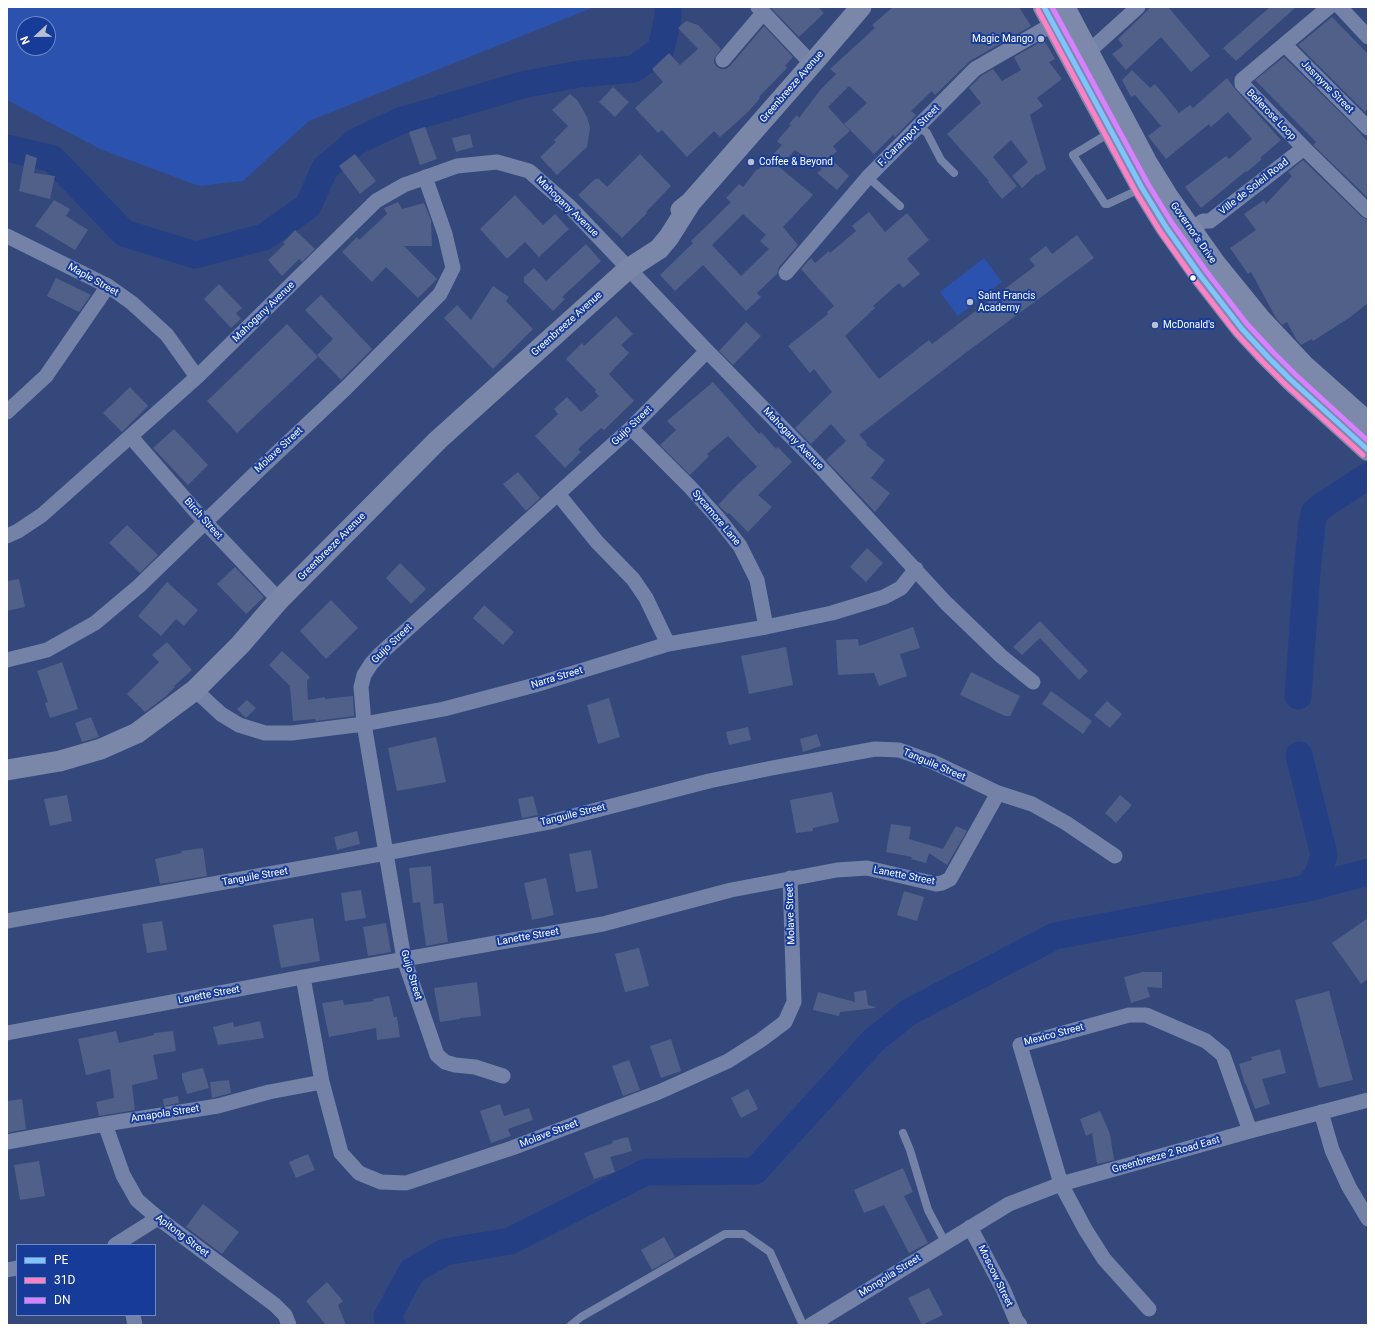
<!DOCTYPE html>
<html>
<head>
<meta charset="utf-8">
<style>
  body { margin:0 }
  #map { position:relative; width:1375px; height:1332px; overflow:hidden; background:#34487b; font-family:Roboto,sans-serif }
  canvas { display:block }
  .frame { position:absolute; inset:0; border:8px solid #fff; pointer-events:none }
  .legend { position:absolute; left:16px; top:1244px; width:140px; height:72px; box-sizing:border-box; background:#163b99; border:1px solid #7389c2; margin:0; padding:5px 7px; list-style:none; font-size:12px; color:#fff }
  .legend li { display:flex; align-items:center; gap:8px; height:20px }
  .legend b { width:20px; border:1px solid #7389c2 }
  .north { position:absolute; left:16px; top:16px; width:40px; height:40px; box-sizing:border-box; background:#163b99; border:1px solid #7389c2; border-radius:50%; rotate:248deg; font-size:11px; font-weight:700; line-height:16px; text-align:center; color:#fff }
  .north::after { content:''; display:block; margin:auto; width:14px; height:18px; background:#b8bfd1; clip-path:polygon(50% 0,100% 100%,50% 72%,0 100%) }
</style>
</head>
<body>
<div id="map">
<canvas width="1375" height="1332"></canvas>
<div class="frame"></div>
<ul class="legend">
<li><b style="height:5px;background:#80c4ff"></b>PE</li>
<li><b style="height:5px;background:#ff80c5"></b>31D</li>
<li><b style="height:5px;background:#d880ff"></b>DN</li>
</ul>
<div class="north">N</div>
</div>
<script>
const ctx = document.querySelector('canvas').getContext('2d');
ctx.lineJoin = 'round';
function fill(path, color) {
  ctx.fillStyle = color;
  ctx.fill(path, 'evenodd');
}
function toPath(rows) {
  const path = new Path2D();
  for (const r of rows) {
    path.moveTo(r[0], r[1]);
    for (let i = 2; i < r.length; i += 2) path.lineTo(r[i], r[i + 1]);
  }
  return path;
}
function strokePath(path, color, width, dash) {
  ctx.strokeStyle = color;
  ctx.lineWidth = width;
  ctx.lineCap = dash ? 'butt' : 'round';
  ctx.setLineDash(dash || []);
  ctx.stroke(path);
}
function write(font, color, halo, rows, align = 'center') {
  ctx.font = font + ' Roboto,sans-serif';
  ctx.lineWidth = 4;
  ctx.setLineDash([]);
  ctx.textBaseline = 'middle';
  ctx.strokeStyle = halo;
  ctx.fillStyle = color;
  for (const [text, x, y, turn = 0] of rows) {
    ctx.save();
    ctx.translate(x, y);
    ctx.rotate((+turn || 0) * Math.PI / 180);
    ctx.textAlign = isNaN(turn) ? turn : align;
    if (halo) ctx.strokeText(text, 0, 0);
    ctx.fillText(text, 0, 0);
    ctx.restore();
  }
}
const green = toPath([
  [7,7,594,7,309,121,243,181,199,186,100,149,7,100],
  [24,24,48,24,48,48,24,48],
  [984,258,1002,282,958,316,940,292]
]);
const river = toPath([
  [7,148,53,159,124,233,195,255,264,237,308,206,325,168,357,141,400,121,522,85,579,74,634,69,661,49,668,17,668,7],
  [1298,696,1307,571,1312,524,1314,513,1322,506,1368,476],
  [1299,755,1324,854,1319,872,1308,888],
  [392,1325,387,1317,412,1271,445,1252,510,1241,646,1172,755,1171,874,1040,909,1012,1055,936,1308,888,1368,872]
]);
const building = toPath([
  [770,7,818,7,824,13,799,37],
  [893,7,1019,7,1031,26,970,61,935,95,932,91,911,111,916,115,895,137,893,135,874,154,844,124,867,103,849,86,828,107,850,131,833,146,837,151,830,158,849,176,837,190,817,173,822,169,795,150,779,167,813,195,783,227,798,245,779,267,777,274,757,293,761,297,746,311,703,265,675,291,660,275,693,243,691,241,731,202,726,198,739,184,743,187,757,169,758,170,782,145,777,141,791,125,789,124,797,115,799,118,821,89,836,74,830,69,875,28,872,25],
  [743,214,766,235,760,241,769,249,741,276,712,245],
  [1151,7,1168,7,1210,56,1191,72,1161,37,1126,70,1112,54,1123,46,1118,39],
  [1270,7,1296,7,1236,61,1223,48],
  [1332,17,1368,54,1368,108,1365,112,1298,45],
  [686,21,698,25,721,49,714,59,714,63,717,67,721,69,726,69,730,66,764,26,793,57,785,66,787,68,759,97,760,98,749,111,736,123,720,137,714,131,687,157,662,130,658,133,635,108,663,82,652,69,669,53,680,65,698,49,678,28],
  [1044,40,1055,59,1049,62,1062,79,1037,98,1043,106,1030,115,1046,169,1038,175,1037,174,1022,188,1012,176,1028,162,1011,140,993,157,1017,186,1002,199,988,182,989,181,947,134,981,103,969,88,981,76,993,69,1002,81,1021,70,1014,57],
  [1284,57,1352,124,1368,142,1368,198,1313,145,1316,142,1255,80],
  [1132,70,1150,88,1155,84,1179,113,1190,105,1193,108,1227,78,1236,90,1281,140,1260,158,1262,159,1247,172,1246,171,1201,208,1185,187,1226,156,1229,159,1252,139,1228,112,1211,127,1209,124,1166,159,1148,136,1161,126,1135,95,1131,97,1122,80],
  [613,87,629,102,615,117,599,102],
  [570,94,578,101,587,117,590,128,587,147,557,175,540,157,556,142,554,140,568,126,552,110],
  [425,127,437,159,420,165,409,132],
  [470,134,473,147,456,152,452,138],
  [26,154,37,158,34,173,55,176,50,199,19,191],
  [355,154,376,181,360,194,339,166],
  [640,154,671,186,646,212,647,213,622,238,578,195,595,179,599,179,607,187],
  [1303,160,1362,217,1368,220,1368,303,1349,318,1313,341,1312,339,1301,345,1296,339,1287,322,1282,325,1276,318,1251,272,1248,274,1230,248,1256,230,1244,214,1264,200,1266,204,1292,176,1288,172],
  [515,195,543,225,555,214,569,229,539,257,525,242,507,259,480,229],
  [54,200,70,209,66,216,88,230,75,250,35,226],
  [398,202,402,209,424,203,431,220,432,246,404,246,437,279,418,298,386,267,372,282,342,252,357,237,359,240,387,214,384,208],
  [869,212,885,232,907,213,929,240,907,259,920,274,903,288,899,283,873,306,875,308,845,336,879,379,929,340,932,344,1035,266,1029,259,1046,246,1052,254,1077,235,1094,258,964,354,859,435,867,443,866,445,885,460,871,478,890,493,875,512,826,460,846,441,831,424,811,444,795,428,832,392,814,369,810,373,788,346,828,314,827,312,834,306,801,269,811,258,815,263,829,251,830,253,856,231,852,226],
  [295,230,315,249,302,262,299,259,282,276,268,260,285,244,283,243],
  [586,244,601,261,562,297,565,299,553,311,524,282,524,277,534,268,546,281],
  [56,278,91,295,79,312,47,296],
  [219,284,242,308,236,313,241,319,231,328,204,299],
  [493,286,509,297,506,301,533,329,493,369,444,318,457,305,471,320],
  [321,295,372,349,341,380,317,355,333,339,305,310],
  [616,316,633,334,621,345,629,353,609,374,634,401,604,430,601,428,578,449,581,452,565,468,535,436,558,414,554,409,567,397,581,412,599,396,595,392,596,390,566,359,582,343,584,346],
  [746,322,761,336,733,365,719,351],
  [287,324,318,357,237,433,207,401],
  [713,382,759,434,761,432,776,449,778,447,792,462,758,495,772,507,748,532,729,513,728,514,718,505,737,485,757,467,728,436,707,454,709,456,690,475,660,445,676,430,667,421],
  [130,387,148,406,122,432,103,413],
  [174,429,208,465,188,485,153,448],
  [518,472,540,498,526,511,503,484],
  [127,525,158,555,140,573,109,543],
  [867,548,883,563,866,582,850,567],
  [400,563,426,589,411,604,386,578],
  [235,567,264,597,246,614,217,584],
  [19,579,25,607,7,611,7,581],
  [167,582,198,610,184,626,176,619,161,636,138,616],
  [331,600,358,628,326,659,300,631],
  [484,605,514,632,503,645,473,618],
  [1040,621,1088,671,1079,680,1040,638,1022,655,1013,647],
  [913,627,920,648,900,654,907,676,879,686,874,673,838,675,836,640,858,639,859,646],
  [167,642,192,670,174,686,175,687,165,697,145,712,127,694,159,662,152,655],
  [786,647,793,685,749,694,741,656],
  [282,651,310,677,307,681,308,700,325,697,325,699,353,696,354,716,316,721,315,719,293,721,290,686,269,665],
  [62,662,78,709,50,718,45,703,48,702,37,671],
  [971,672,1020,696,1010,716,1005,716,960,695],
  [1051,691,1092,721,1083,734,1042,704],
  [609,698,620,737,598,744,587,705],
  [247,700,256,708,246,718,237,709],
  [1107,701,1122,714,1110,728,1094,715],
  [91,717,99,737,82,742,75,723],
  [748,727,751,740,729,745,726,732],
  [817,734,821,746,803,752,800,739],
  [436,737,446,782,397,791,388,748],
  [832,792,839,822,813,828,813,831,796,833,790,800],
  [67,795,72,821,50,826,44,799],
  [1120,795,1132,805,1116,823,1105,813],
  [533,796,538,815,522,818,518,799],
  [891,824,911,827,909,839,943,849,956,826,967,831,947,865,929,853,926,863,911,859,912,857,886,852],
  [357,831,360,844,337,850,334,837],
  [203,848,207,876,160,884,155,859,182,853,181,851],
  [591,850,598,888,576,892,569,854],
  [431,866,434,904,443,903,448,942,426,946,420,902,413,903,409,868],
  [546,878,554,915,532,920,524,883],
  [361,890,366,918,345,921,341,893],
  [904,891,924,897,917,921,897,915],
  [313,918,320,961,281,968,273,925],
  [1368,918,1368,979,1361,984,1332,943],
  [162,921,167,950,147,953,142,924],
  [386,923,391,952,368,956,363,927],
  [639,948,649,986,625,992,615,954],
  [1143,972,1162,972,1162,988,1147,987,1150,997,1131,1003,1124,977],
  [477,982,481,1016,460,1018,460,1019,440,1022,434,988],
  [866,990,868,1005,875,1007,875,1008,840,1012,839,1016,813,1010,818,992,855,1002,854,992],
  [1329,991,1353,1080,1319,1088,1295,1000],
  [389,996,394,1017,397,1017,400,1037,377,1040,376,1028,329,1037,322,1003,343,1000,344,1005,374,1001,373,999],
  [260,1021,264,1038,218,1045,213,1027,233,1022,234,1027],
  [116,1031,119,1043,154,1035,154,1033,173,1031,176,1051,153,1055,158,1079,132,1085,135,1110,99,1116,96,1102,114,1098,110,1069,86,1075,78,1039],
  [671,1039,681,1071,661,1078,650,1046],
  [1280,1049,1286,1073,1262,1079,1270,1104,1255,1109,1246,1084,1245,1084,1239,1064,1252,1060,1251,1057],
  [629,1060,640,1090,623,1096,612,1066],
  [203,1068,209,1088,187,1094,182,1078,182,1073],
  [229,1080,231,1093,212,1098,210,1082],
  [748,1089,758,1109,741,1118,731,1098],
  [178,1096,179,1103,164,1106,163,1099],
  [22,1099,26,1129,7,1133,7,1101],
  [500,1104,504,1116,529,1108,533,1120,508,1129,511,1136,491,1143,480,1111],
  [1100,1111,1110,1134,1114,1160,1097,1164,1092,1133,1086,1136,1080,1119],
  [628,1137,632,1151,610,1157,615,1172,594,1179,584,1153,613,1143,612,1141],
  [308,1154,315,1170,296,1178,289,1162],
  [39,1161,45,1196,20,1200,14,1165],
  [903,1168,913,1192,904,1196,928,1243,909,1253,884,1205,864,1213,854,1190],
  [203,1204,239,1232,222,1254,186,1227],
  [664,1237,675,1257,652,1270,641,1250],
  [327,1282,343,1301,338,1305,346,1325,326,1325,306,1301],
  [929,1288,943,1315,922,1325,908,1298]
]);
const lane = toPath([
  [918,126,927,133,941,160,954,173],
  [1111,132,1073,155,1105,204,1108,204,1142,188],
  [868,177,900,206],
  [903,1133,910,1150,928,1210,945,1242],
  [571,1325,581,1317,725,1234,744,1234,770,1252,803,1325]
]);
const street = toPath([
  [758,7,812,64],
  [1329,7,1242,80,1242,84,1304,148,1368,211],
  [1340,7,1368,37],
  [1285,45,1368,128],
  [1087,49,1096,45,1138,7],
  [723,60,763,13],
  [7,236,108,286,132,303,167,335,197,377],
  [1184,236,1203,221,1210,221,1304,148],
  [786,273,868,177,975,69,1053,24],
  [7,412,46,376,108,286],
  [631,428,690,487,718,518,740,546,757,580,766,627],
  [131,437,205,522,279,600],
  [558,494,597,542,633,579,646,598,668,644],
  [7,536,18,531,42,515,197,377,376,201,404,185,457,166,497,162,529,171,570,207,707,351,814,460,946,603,1001,656,1033,682],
  [7,660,47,650,95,623,139,586,262,467,346,388,440,294,453,268,445,234,425,177],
  [195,690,221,714,239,725,265,733,292,733,364,724,444,709,535,685,668,644,766,627,832,613,884,597,901,588,916,569],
  [7,921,386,853,550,822,709,781,772,768,875,749,899,750,933,762,998,793,1032,804,1066,823,1115,856],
  [303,977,322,1082,341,1153,359,1173,381,1182,406,1183,512,1148,659,1092,728,1061,761,1040,785,1022,794,1002,790,878],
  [7,1033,303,977,603,924,731,890,837,870,867,868,936,884,942,883,950,879,998,793],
  [503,1076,475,1067,455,1065,445,1062,437,1055,404,959,364,724,361,687,364,675,371,664,380,654,631,428,707,351],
  [1321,1112,1332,1150,1349,1187,1368,1219],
  [105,1124,123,1175,137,1200,158,1218,275,1305,285,1315,289,1325],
  [7,1142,105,1124,218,1106,269,1092,322,1082],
  [970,1227,1003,1289,1016,1320,1020,1325],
  [115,1245,158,1218],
  [7,1270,17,1268],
  [1149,1309,1104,1259,1085,1229,1061,1184,1020,1045,1129,1015,1146,1015,1206,1041,1223,1055,1250,1131],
  [133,1315,135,1325],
  [811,1325,1009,1204,1061,1184,1250,1131,1368,1100]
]);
const secondary = toPath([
  [681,210,691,202,812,64,861,7],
  [7,770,60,761,101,749,137,733,195,690,240,645,279,600,438,440,628,269,659,249,669,237,691,202]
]);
const primary = toPath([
  [1044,7,1099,109,1142,188,1166,227,1200,275,1242,329,1268,357,1291,380,1368,450],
  [1064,7,1146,162,1167,196,1216,265,1259,318,1304,366,1368,423]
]);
const bus1 = toPath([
  [1044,7,1142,188,1166,227,1200,275,1242,329,1268,357,1291,380,1368,450]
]);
const bus2 = toPath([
  [1038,10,1136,192,1160,231,1194,279,1236,333,1263,362,1286,385,1363,455]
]);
const bus3 = toPath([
  [1052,7,1148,184,1172,223,1206,271,1247,324,1273,352,1296,375,1368,441]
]);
const markers = [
  [1041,39,4,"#b8bfd1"],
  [751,162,4,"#b8bfd1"],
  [1193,278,3.5,"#fff"],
  [970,302,4,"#b8bfd1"],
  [1155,325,4,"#b8bfd1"]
];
const poiNames = [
  ["Magic Mango",1033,39,"right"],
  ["Coffee & Beyond",759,162],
  ["Saint Francis",978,296],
  ["Academy",978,308],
  ["McDonald's",1163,325]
];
const streetNames = [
  ["Greenbreeze Avenue",792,87,-49],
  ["Jasmyne Street",1327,87,45],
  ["Bellerose Loop",1271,115,46],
  ["F. Carampot Street",909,136,-45],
  ["Ville de Soleil Road",1254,187,-38],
  ["Mahogany Avenue",567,207,44],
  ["Governor's Drive",1193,233,55],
  ["Maple Street",93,280,29],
  ["Mahogany Avenue",264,312,-44],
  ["Greenbreeze Avenue",567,324,-42],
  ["Guijo Street",632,426,-44],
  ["Mahogany Avenue",793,439,46],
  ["Molave Street",279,450,-43],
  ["Sycamore Lane",716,518,50],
  ["Birch Street",203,519,48],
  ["Greenbreeze Avenue",332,547,-45],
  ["Guijo Street",392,644,-44],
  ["Narra Street",557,678,-17],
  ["Tanguile Street",934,765,23],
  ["Tanguile Street",573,815,-14],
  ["Lanette Street",904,876,11],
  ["Tanguile Street",255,877,-10],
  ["Molave Street",791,914,-92],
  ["Lanette Street",528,937,-10],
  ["Guijo Street",411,975,73],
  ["Lanette Street",209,995,-11],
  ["Mexico Street",1054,1035,-15],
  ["Amapola Street",165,1114,-9],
  ["Molave Street",549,1134,-21],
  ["Greenbreeze 2 Road East",1166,1155,-16],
  ["Apitong Street",182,1236,37],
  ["Mongolia Street",890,1276,-32],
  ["Moscow Street",995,1276,64]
];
fill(green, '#2b52ae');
strokePath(river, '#253f85', 27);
fill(building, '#506088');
strokePath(lane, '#7382a6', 8);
strokePath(street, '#7382a6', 15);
strokePath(secondary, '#7a87a9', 21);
strokePath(primary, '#7c89ab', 22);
strokePath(bus1, '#80c4ff', 5);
strokePath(bus2, '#ff80c5', 5);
strokePath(bus3, '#d880ff', 5);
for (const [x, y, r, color] of markers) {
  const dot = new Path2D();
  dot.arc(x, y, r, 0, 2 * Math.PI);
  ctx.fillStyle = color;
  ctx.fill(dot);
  strokePath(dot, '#163b99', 1.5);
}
write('10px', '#fff', '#163b99', poiNames, 'left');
write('10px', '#fff', '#163b99', streetNames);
</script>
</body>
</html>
